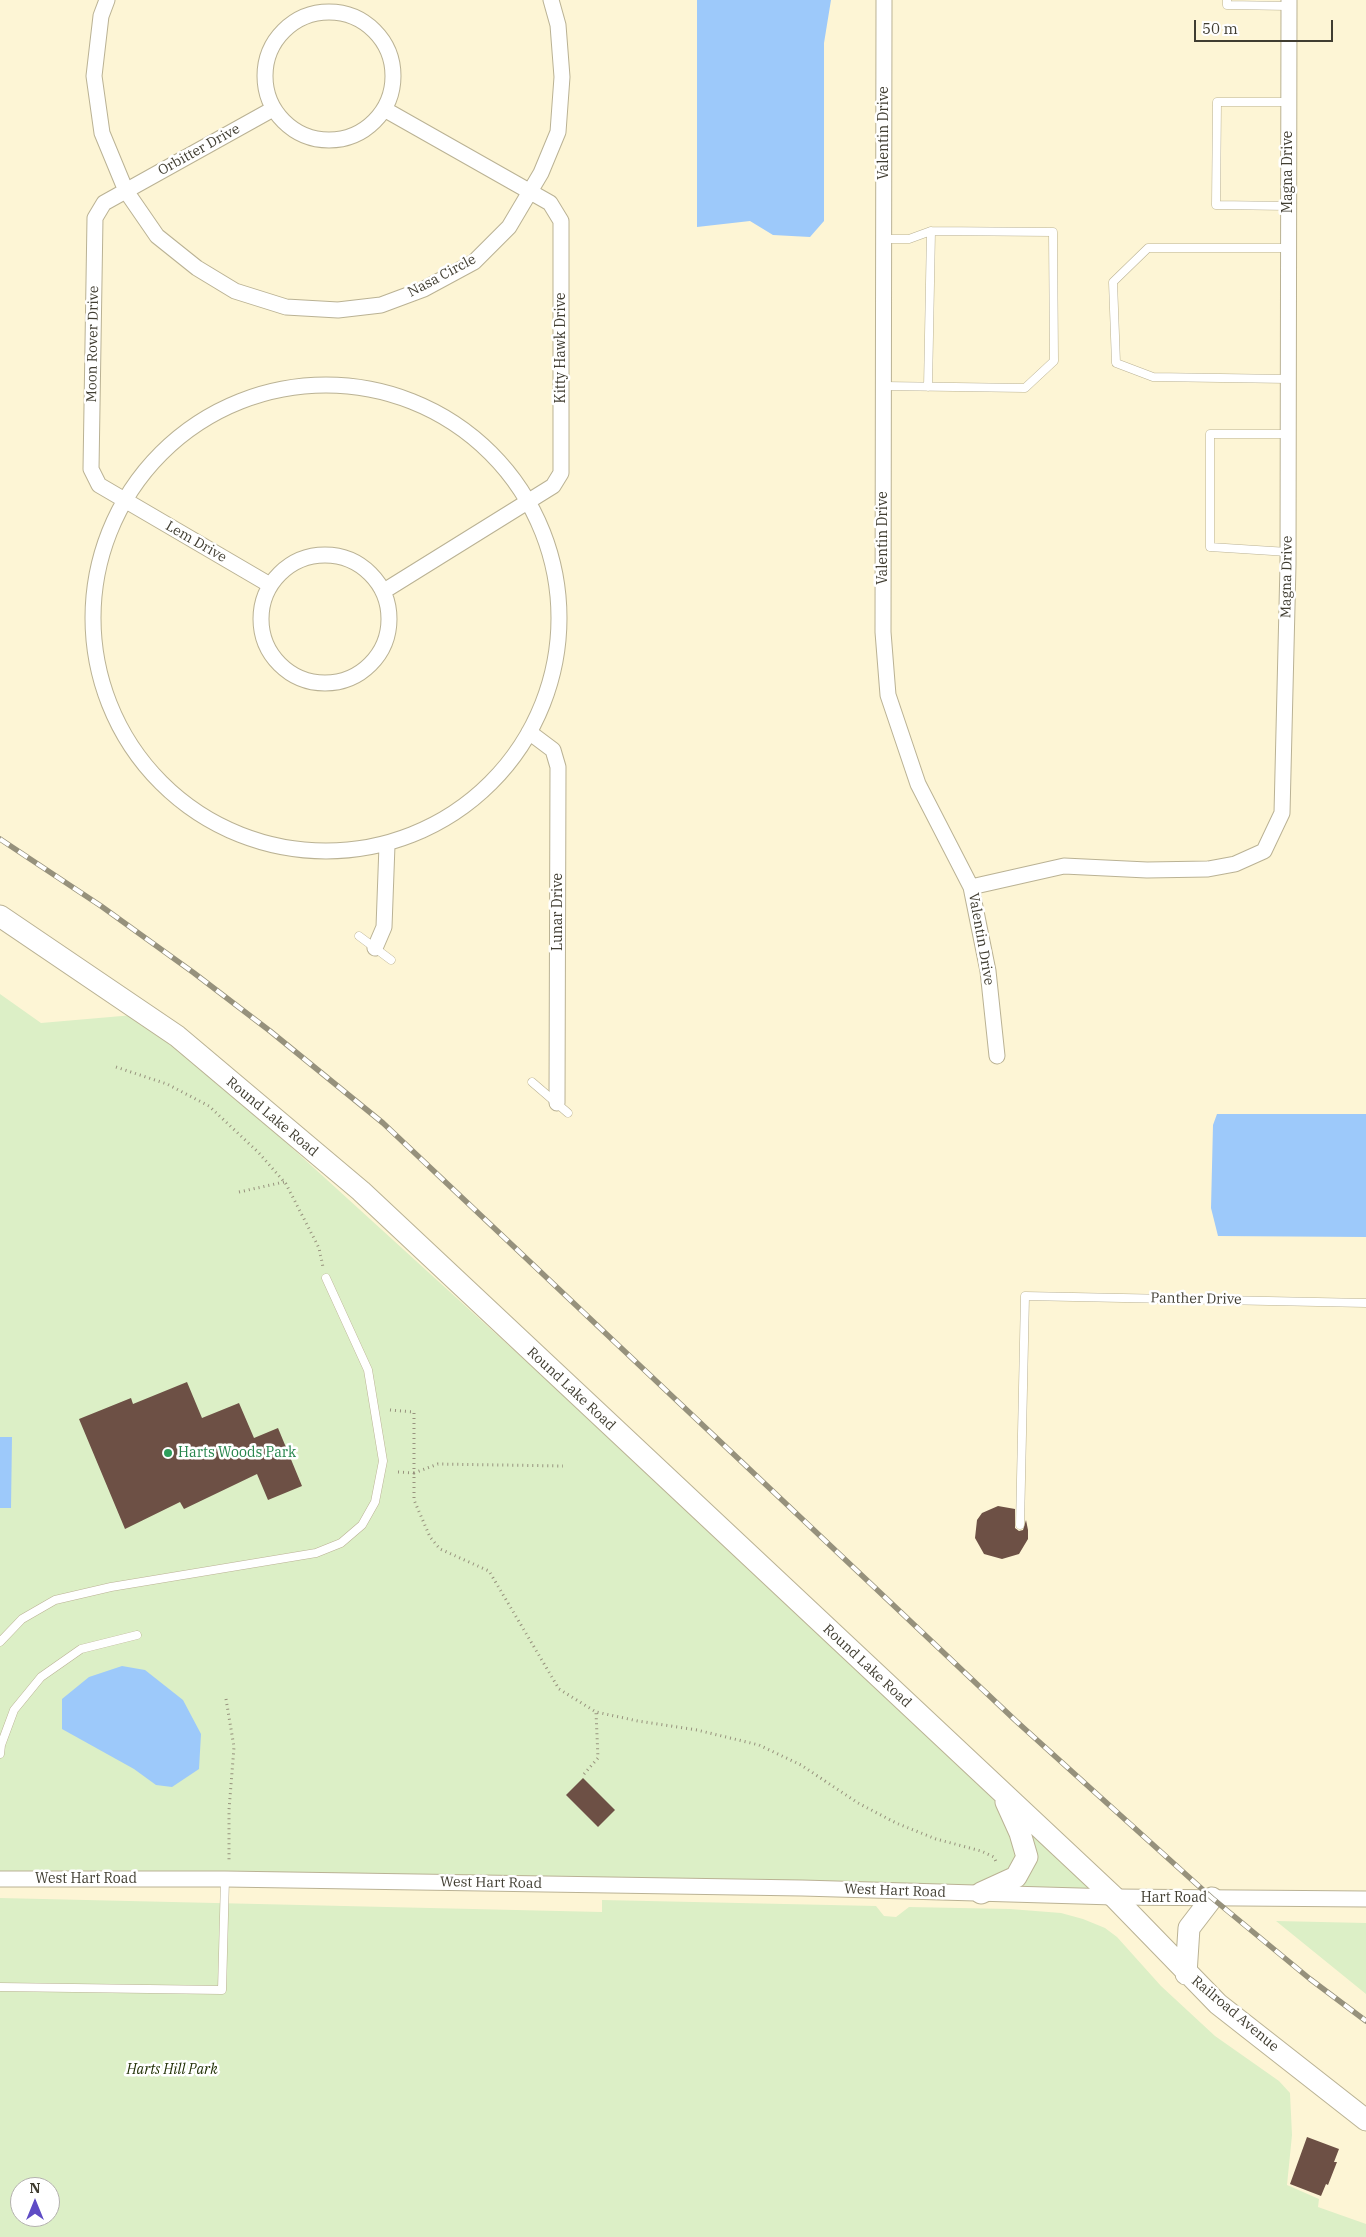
<!DOCTYPE html>
<html>
<head>
<meta charset="utf-8">
<style>
  body { margin:0 }
  #map { position:relative; width:1366px; height:2237px; overflow:hidden; background:#fdf5d5; font-family:"IBM Plex Serif",serif }
  canvas { display:block }
  .north { position:absolute; left:10px; top:2177px; width:50px; height:50px; box-sizing:border-box; background:#fff; border:1px solid #b3b1ad; border-radius:50%; rotate:0deg; font-size:14px; font-weight:700; line-height:20px; text-align:center; color:#403d31 }
  .north::after { content:''; display:block; margin:auto; width:18px; height:22px; background:#5f4cc5; clip-path:polygon(50% 0,100% 100%,50% 72%,0 100%) }
  .scale { position:absolute; left:1194px; top:20px; width:139px; height:22px; box-sizing:border-box; border:2px solid #403d31; border-top:0; padding-left:6px; font-size:15px; line-height:18px; white-space:nowrap; color:#403d31; -webkit-text-stroke:4px #fff; paint-order:stroke }
</style>
</head>
<body>
<div id="map">
<canvas width="1366" height="2237"></canvas>
<div class="north">N</div>
<div class="scale">50 m</div>
</div>
<script>
const ctx = document.querySelector('canvas').getContext('2d');
ctx.lineJoin = 'round';
function fill(path, color) {
  ctx.fillStyle = color;
  ctx.fill(path, 'evenodd');
}
function toPath(rows) {
  const path = new Path2D();
  for (const r of rows) {
    if (r.length === 3) {
      path.moveTo(r[0] + r[2], r[1]);
      path.arc(r[0], r[1], r[2], 0, 2 * Math.PI);
      continue;
    }
    path.moveTo(r[0], r[1]);
    for (let i = 2; i < r.length; i += 2) path.lineTo(r[i], r[i + 1]);
  }
  return path;
}
function strokePath(path, color, width, dash) {
  ctx.strokeStyle = color;
  ctx.lineWidth = width;
  ctx.lineCap = dash ? 'butt' : 'round';
  ctx.setLineDash(dash || []);
  ctx.stroke(path);
}
function write(font, color, halo, rows, align = 'center') {
  ctx.font = font + ' "IBM Plex Serif",serif';
  ctx.lineWidth = 5;
  ctx.setLineDash([]);
  ctx.textBaseline = 'middle';
  ctx.strokeStyle = halo;
  ctx.fillStyle = color;
  for (const [text, x, y, turn = 0] of rows) {
    ctx.save();
    ctx.translate(x, y);
    ctx.rotate((+turn || 0) * Math.PI / 180);
    ctx.textAlign = isNaN(turn) ? turn : align;
    if (halo) ctx.strokeText(text, 0, 0);
    ctx.fillText(text, 0, 0);
    ctx.restore();
  }
}
const green = toPath([
  [0,994,41,1023,145,1014,1114,1897,0,1877],
  [0,1898,602,1912,602,1900,876,1906,884,1916,896,1917,909,1907,1010,1909,1061,1913,1083,1919,1105,1928,1117,1937,1161,1986,1215,2036,1279,2081,1290,2093,1292,2135,1287,2185,1319,2199,1318,2207,1366,2224,1366,2237,0,2237],
  [20,2187,50,2187,50,2217,20,2217],
  [1276,1921,1366,1923,1366,1994]
]);
const water = toPath([
  [697,0,831,0,824,43,824,221,810,237,773,235,750,221,697,227],
  [1217,1114,1366,1114,1366,1237,1218,1236,1211,1208,1213,1125],
  [0,1437,12,1437,11,1508,0,1508],
  [122,1666,145,1670,183,1700,201,1734,199,1769,172,1787,156,1785,134,1769,62,1729,62,1699,89,1677]
]);
const building = toPath([
  [187,1382,202,1418,239,1403,254,1438,278,1428,302,1486,268,1500,257,1474,184,1509,180,1502,125,1529,79,1419,131,1398,133,1404],
  [998,1506,1015,1509,1015,1528,1019,1531,1023,1530,1026,1520,1028,1530,1028,1539,1019,1554,1002,1559,984,1554,975,1538,977,1520,982,1513],
  [583,1778,615,1810,598,1827,566,1795],
  [1307,2137,1339,2149,1334,2162,1337,2162,1328,2185,1326,2184,1321,2196,1290,2184]
]);
const path = toPath([
  [116,1067,167,1084,209,1106,259,1153,286,1184,319,1248,323,1267],
  [239,1192,284,1182],
  [390,1410,414,1412,414,1473,438,1464,563,1466],
  [398,1472,414,1473,414,1500,430,1537,440,1549,489,1571,559,1689,596,1712,638,1721,697,1730,759,1745,801,1765,858,1803,896,1823,936,1839,981,1851,994,1857,997,1864],
  [226,1699,234,1747,229,1810,229,1862],
  [584,1774,598,1758,596,1712]
]);
const lane = toPath([
  [1227,0,1227,5,1289,6],
  [1288,206,1216,205,1217,102,1289,102],
  [1288,379,1153,377,1116,363,1113,282,1148,248,1288,248],
  [884,386,1025,388,1054,361,1053,232,931,231,909,239,884,239],
  [928,387,931,231],
  [1288,552,1210,547,1210,434,1288,434],
  [359,936,391,960],
  [532,1082,568,1113],
  [1020,1525,1025,1296,1366,1303],
  [0,1642,22,1619,55,1600,111,1587,316,1553,341,1543,362,1525,375,1502,383,1461,368,1370,326,1278],
  [0,1754,1,1745,14,1710,41,1677,81,1649,137,1635],
  [0,1987,222,1990,225,1879]
]);
const street = toPath([
  [107,0,101,16,94,76,102,133,126,191,157,236,197,268,235,291,286,307,338,310,381,305,424,289,474,262,509,227,541,173,558,132,562,77,558,25,551,0],
  [884,0,883,632,888,695,918,784,971,887,988,971,997,1056],
  [329,76,64],
  [326,618,233],
  [325,619,64],
  [270,585,99,485,91,469,95,218,104,203,273,109],
  [384,591,553,486,561,473,561,221,550,203,384,109],
  [529,732,553,750,558,767,557,1103],
  [971,887,1064,866,1147,870,1208,869,1235,864,1264,851,1282,813,1288,565,1289,0],
  [375,948,384,927,387,845],
  [0,1879,225,1879,802,1888,1114,1897,1366,1899]
]);
const secondary = toPath([
  [0,916,177,1036,361,1191,1114,1897,1218,2004,1366,2120],
  [981,1893,1016,1877,1027,1857,1020,1833,1006,1802],
  [1186,1974,1189,1928,1212,1898]
]);
const rail = toPath([
  [0,839,101,906,194,973,270,1031,383,1123,1016,1721,1212,1898,1310,1979,1366,2021]
]);
const markers = [
  [168,1453,5,"#2e9e5b"]
];
const streetNames = [
  ["Valentin Drive",884,133,-90],
  ["Orbitter Drive",199,150,-29],
  ["Magna Drive",1288,172,-90],
  ["Nasa Circle",442,276,-28],
  ["Moon Rover Drive",93,344,-89],
  ["Kitty Hawk Drive",561,348,-90],
  ["Valentin Drive",883,538,-90],
  ["Lem Drive",196,542,30],
  ["Magna Drive",1287,577,-89],
  ["Lunar Drive",558,912,-90],
  ["Valentin Drive",981,939,80],
  ["Round Lake Road",272,1117,40],
  ["Panther Drive",1196,1299,1],
  ["Round Lake Road",571,1389,43],
  ["Round Lake Road",867,1666,43],
  ["West Hart Road",86,1879],
  ["West Hart Road",491,1883,1],
  ["West Hart Road",895,1891,2],
  ["Hart Road",1174,1898],
  ["Railroad Avenue",1235,2014,40]
];
const leisureNames = [
  ["Harts Woods Park",178,1453]
];
const parkNames = [
  ["Harts Hill Park",172,2070]
];
fill(green, '#dcefc6');
fill(water, '#9dc9fa');
fill(building, '#6d5045');
strokePath(lane, '#bab294', 9);
strokePath(street, '#bab294', 17);
strokePath(secondary, '#bab294', 23);
strokePath(path, '#97927d', 3, [1, 4]);
strokePath(lane, '#fff', 8);
strokePath(street, '#fff', 15);
strokePath(secondary, '#fff', 21);
strokePath(rail, '#96917c', 5.5);
strokePath(rail, '#fff', 4, [11]);
for (const [x, y, r, color] of markers) {
  const dot = new Path2D();
  dot.arc(x, y, r, 0, 2 * Math.PI);
  ctx.fillStyle = color;
  ctx.fill(dot);
  strokePath(dot, '#fff', 2);
}
write('14px', '#403d31', '#fff', streetNames);
write('14px', '#27864d', '#fff', leisureNames, 'left');
write('italic 14px', '#213005', '#fff', parkNames);
</script>
</body>
</html>
